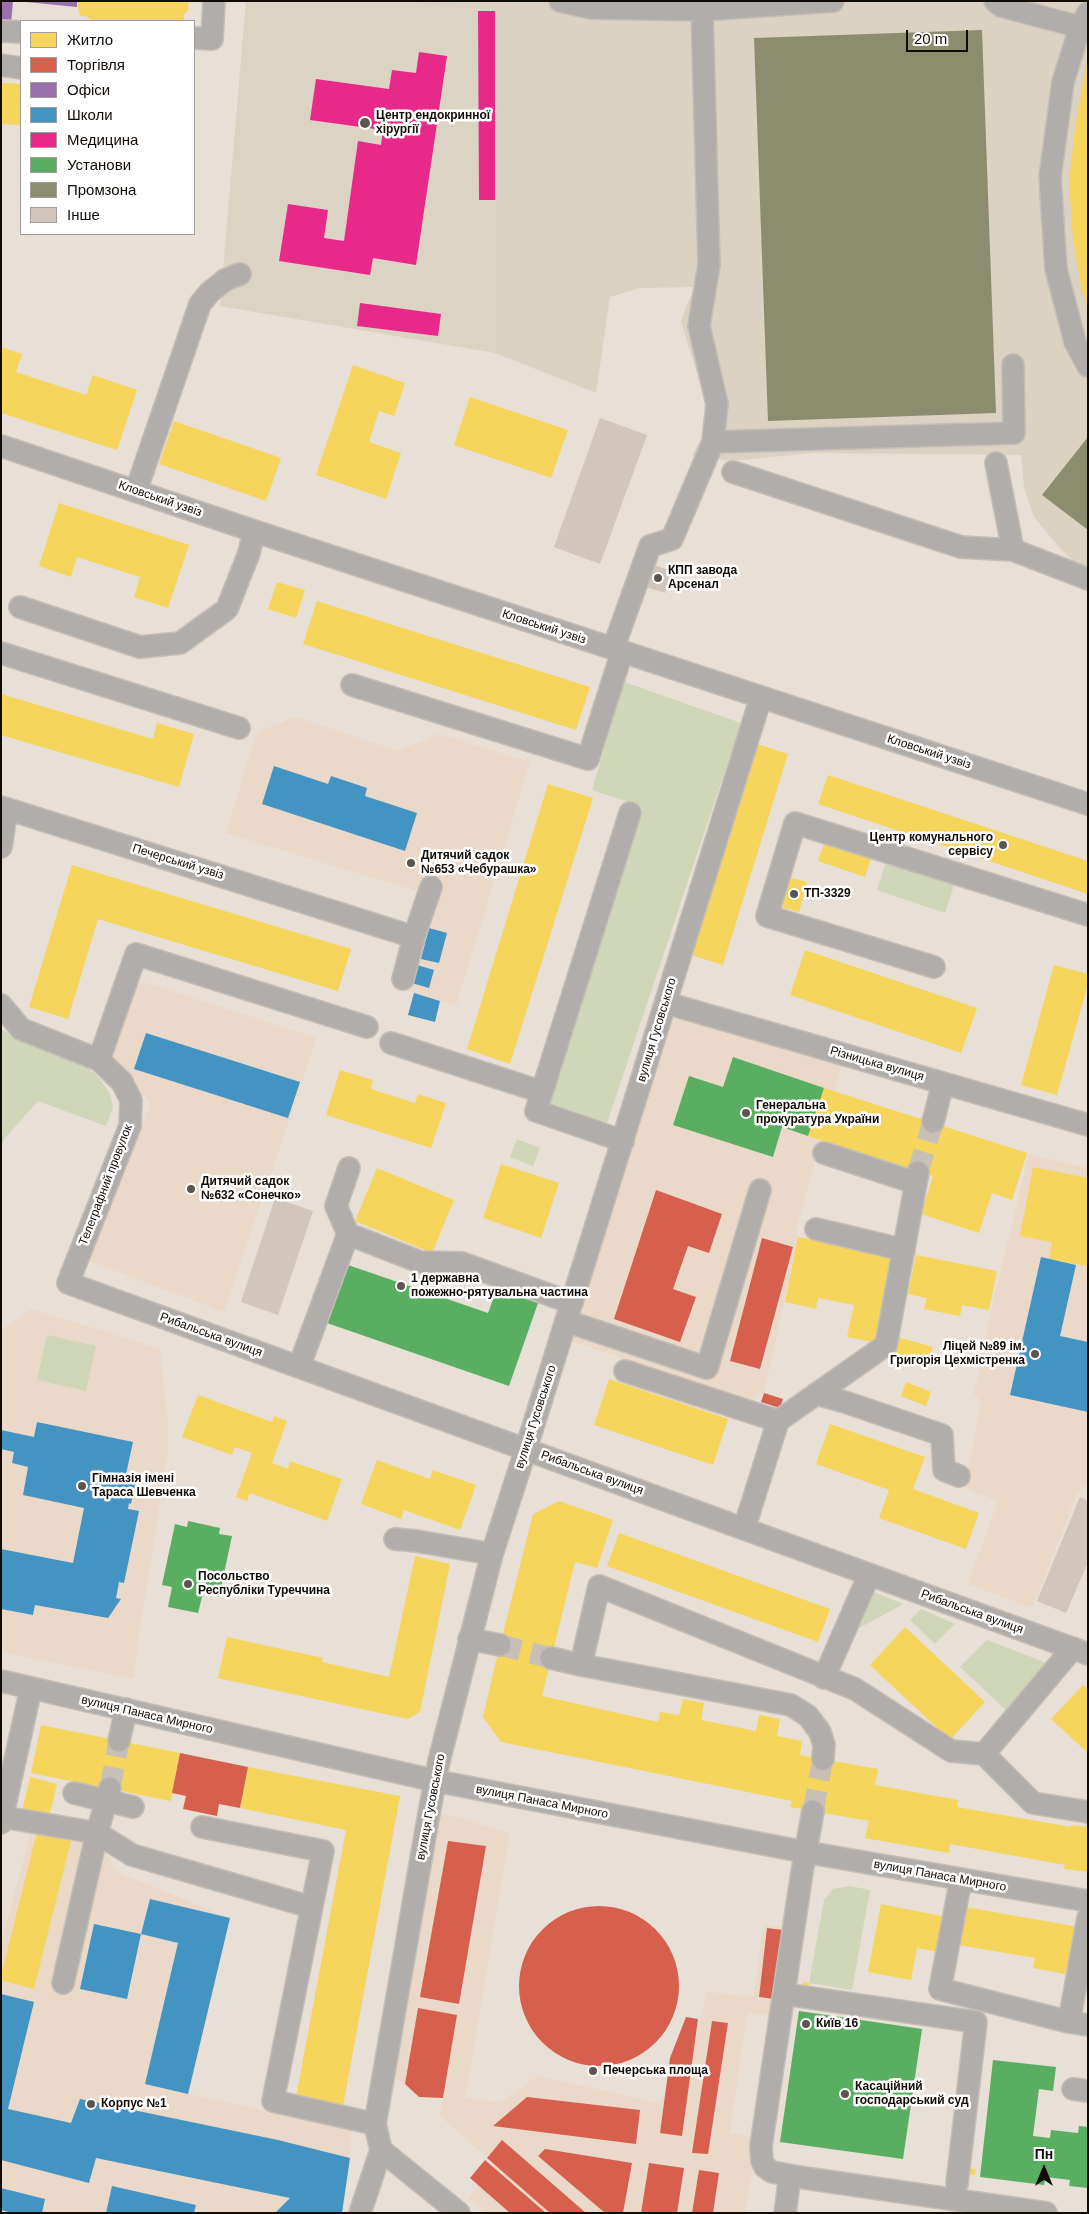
<!DOCTYPE html>
<html>
<head>
<meta charset="utf-8">
<style>
  body { margin:0 }
  #map { position:relative; width:1089px; height:2214px; overflow:hidden; background:#e8dfd6; font-family:Arial,sans-serif }
  canvas { display:block }
  .frame { position:absolute; inset:0; border:2px solid #110b06; pointer-events:none }
  .legend { position:absolute; left:20px; top:20px; width:175px; height:215px; box-sizing:border-box; background:#fff; border:1px solid #a09d9b; margin:0; padding:6px 9px; list-style:none; font-size:15px; color:#110b06 }
  .legend li { display:flex; align-items:center; gap:10px; height:25px }
  .legend b { width:25px; border:1px solid #a09d9b }
  .north { position:absolute; left:1019px; top:2144px; width:50px; height:50px; -webkit-text-stroke:4px #fff; paint-order:stroke; rotate:0deg; font-size:14px; font-weight:700; line-height:20px; text-align:center; color:#110b06 }
  .north::after { content:''; display:block; margin:auto; width:18px; height:22px; background:#110b06; clip-path:polygon(50% 0,100% 100%,50% 72%,0 100%) }
  .scale { position:absolute; left:906px; top:30px; width:62px; height:22px; box-sizing:border-box; border:2px solid #110b06; border-top:0; padding-left:6px; font-size:15px; line-height:18px; white-space:nowrap; color:#110b06; -webkit-text-stroke:4px #fff; paint-order:stroke }
</style>
</head>
<body>
<div id="map">
<canvas width="1089" height="2214"></canvas>
<div class="frame"></div>
<ul class="legend">
<li><b style="height:14px;background:#f6d55c"></b>Житло</li>
<li><b style="height:14px;background:#d6604d"></b>Торгівля</li>
<li><b style="height:14px;background:#9970ab"></b>Офіси</li>
<li><b style="height:14px;background:#4393c3"></b>Школи</li>
<li><b style="height:14px;background:#e7298a"></b>Медицина</li>
<li><b style="height:14px;background:#5aae61"></b>Установи</li>
<li><b style="height:14px;background:#8c8c6e"></b>Промзона</li>
<li><b style="height:14px;background:#d2c5bb"></b>Інше</li>
</ul>
<div class="north">Пн</div>
<div class="scale">20 m</div>
</div>
<script>
const ctx = document.querySelector('canvas').getContext('2d');
ctx.lineJoin = 'round';
function fill(path, color) {
  ctx.fillStyle = color;
  ctx.fill(path, 'evenodd');
}
function toPath(rows) {
  const path = new Path2D();
  for (const r of rows) {
    if (r.length === 3) {
      path.moveTo(r[0] + r[2], r[1]);
      path.arc(r[0], r[1], r[2], 0, 2 * Math.PI);
      continue;
    }
    path.moveTo(r[0], r[1]);
    for (let i = 2; i < r.length; i += 2) path.lineTo(r[i], r[i + 1]);
  }
  return path;
}
function strokePath(path, color, width, dash) {
  ctx.strokeStyle = color;
  ctx.lineWidth = width;
  ctx.lineCap = dash ? 'butt' : 'round';
  ctx.setLineDash(dash || []);
  ctx.stroke(path);
}
function write(font, color, halo, rows, align = 'center') {
  ctx.font = font + ' Arial,sans-serif';
  ctx.lineWidth = 5;
  ctx.setLineDash([]);
  ctx.textBaseline = 'middle';
  ctx.strokeStyle = halo;
  ctx.fillStyle = color;
  for (const [text, x, y, turn = 0] of rows) {
    ctx.save();
    ctx.translate(x, y);
    ctx.rotate((+turn || 0) * Math.PI / 180);
    ctx.textAlign = isNaN(turn) ? turn : align;
    if (halo) ctx.strokeText(text, 0, 0);
    ctx.fillText(text, 0, 0);
    ctx.restore();
  }
}
const built = toPath([
  [296,717,398,751,439,734,530,762,456,1006,392,986,420,892,226,833,257,732],
  [134,979,317,1038,224,1312,89,1261,151,1104,110,1054],
  [681,1019,842,1063,796,1231,798,1237,764,1393,750,1400,571,1341,669,1025],
  [1029,1154,1088,1168,1088,1483,1077,1494,1032,1608,968,1584,998,1501,965,1488,981,1402,974,1394,990,1315],
  [32,1309,160,1349,168,1425,168,1452,139,1635,134,1679,1,1652,1,1330],
  [429,1813,458,1817,510,1834,465,2098,500,2102,538,2076,659,2103,678,2080,697,2031,707,1992,754,1997,763,1925,786,1927,775,2016,747,2013,730,2133,758,2138,745,2213,486,2213,468,2198,496,2165,440,2116,443,2098,419,2097,405,2084,384,2071],
  [33,1825,97,1839,117,1872,230,1918,189,2094,352,2130,342,2213,1,2213,1,1936,3,1936]
]);
const industrial = toPath([
  [357,1,1088,1,1088,571,1079,567,1059,547,1034,517,1024,488,1021,455,814,453,730,461,692,455,704,435,707,407,681,321,694,287,640,288,610,297,596,393,495,353,495,11]
]);
const medical = toPath([
  [246,1,357,1,495,11,495,353,220,306]
]);
const green = toPath([
  [624,682,741,723,604,1132,538,1111,635,804,592,790],
  [887,859,955,882,945,913,877,890],
  [1,1030,88,1068,100,1079,110,1094,113,1107,106,1126,38,1101,4,1139,1,1148],
  [517,1139,540,1148,533,1166,510,1157],
  [47,1335,96,1346,86,1391,37,1380],
  [869,1590,903,1604,854,1631],
  [921,1609,955,1624,935,1644,910,1620],
  [987,1640,1047,1663,1006,1710,960,1667],
  [850,1886,870,1890,852,1990,809,1983,824,1900,833,1889]
]);
const homes = toPath([
  [77,1,189,1,188,11,184,14,184,20,177,21,91,20,86,16,80,16],
  [1087,63,1088,63,1087,305,1081,287,1073,238,1069,182,1076,121],
  [1,83,21,84,21,125,1,124],
  [1,347,22,354,16,372,86,395,93,375,137,390,117,450,1,413],
  [353,365,405,383,394,416,379,411,369,442,401,453,386,499,316,475],
  [470,397,568,430,551,478,454,445],
  [174,421,281,458,266,501,159,464],
  [59,503,189,545,168,608,134,597,140,577,77,557,71,577,39,566],
  [277,582,305,590,296,618,268,609],
  [317,601,590,687,576,730,303,644],
  [1,694,153,739,157,723,194,734,179,787,1,735],
  [757,744,788,754,723,965,691,955],
  [828,775,1088,861,1088,894,818,804],
  [548,784,593,798,510,1064,467,1049],
  [825,840,872,856,865,877,818,861],
  [72,865,351,949,338,991,98,919,68,1019,29,1007],
  [788,877,807,882,799,912,781,907],
  [805,950,977,1008,961,1053,790,995],
  [1054,965,1088,974,1088,984,1057,1095,1021,1085],
  [340,1070,373,1080,371,1089,415,1103,418,1094,446,1103,431,1148,326,1115],
  [824,1088,1027,1153,1012,1200,992,1193,979,1233,921,1214,933,1176,808,1136],
  [501,1164,559,1183,541,1238,483,1218],
  [1033,1167,1088,1178,1088,1266,1049,1259,1052,1242,1020,1236],
  [377,1168,454,1200,432,1253,355,1221],
  [798,1237,896,1257,878,1343,847,1337,854,1305,818,1298,816,1309,785,1302],
  [916,1255,997,1271,989,1310,962,1305,960,1316,924,1309,927,1298,908,1294],
  [894,1336,933,1347,927,1367,889,1357],
  [609,1379,728,1419,713,1465,594,1425],
  [906,1382,931,1392,926,1406,901,1396],
  [198,1395,272,1422,274,1416,287,1421,272,1463,288,1469,290,1461,342,1479,327,1521,250,1493,247,1501,236,1497,252,1453,235,1447,232,1455,182,1437],
  [830,1424,925,1457,913,1489,979,1513,966,1549,879,1518,889,1490,816,1464],
  [377,1460,430,1479,433,1470,476,1485,460,1530,404,1510,401,1519,361,1504],
  [559,1501,613,1520,597,1568,575,1562,542,1696,658,1722,660,1712,679,1715,683,1699,704,1703,701,1720,756,1731,759,1715,780,1719,777,1736,802,1741,800,1755,878,1769,875,1785,958,1800,957,1807,1071,1827,1071,1825,1088,1827,1088,1872,1064,1869,1065,1865,950,1844,949,1853,865,1838,869,1821,790,1807,792,1801,501,1742,483,1717,497,1657,533,1514],
  [619,1533,830,1609,818,1642,607,1566],
  [415,1556,450,1564,420,1712,408,1719,218,1678,227,1637,323,1658,322,1662,389,1677],
  [905,1627,985,1702,950,1740,870,1665],
  [1083,1685,1088,1689,1088,1753,1051,1719],
  [41,1725,180,1753,171,1801,31,1773],
  [248,1767,400,1796,343,2106,296,2097,346,1830,240,1808],
  [30,1777,57,1784,48,1822,21,1816],
  [37,1832,71,1841,34,1989,1,1980,1,1976],
  [881,1904,946,1917,939,1952,917,1948,911,1980,868,1972],
  [965,1907,1079,1927,1070,1975,1033,1968,1035,1958,958,1945],
  [803,1982,809,1983,808,1989,802,1989],
  [969,2168,976,2169,975,2175,968,2174]
]);
const shops = toPath([
  [656,1190,722,1214,709,1253,688,1246,673,1289,696,1297,680,1342,614,1319],
  [762,1238,793,1247,760,1369,730,1361],
  [764,1393,783,1399,780,1408,761,1402],
  [180,1753,248,1767,240,1808,219,1804,217,1816,183,1809,186,1796,172,1793],
  [448,1841,486,1846,459,2004,420,1997],
  [599,1986,80],
  [767,1928,783,1930,775,1999,759,1997],
  [418,2008,457,2015,443,2098,419,2097,405,2084],
  [686,2017,698,2019,682,2136,660,2133,670,2058],
  [712,2021,728,2023,708,2154,692,2153],
  [527,2097,640,2110,636,2144,493,2126],
  [502,2140,586,2213,550,2213,487,2158],
  [545,2149,632,2163,623,2213,605,2213,538,2156],
  [485,2160,546,2213,510,2213,470,2178],
  [649,2163,684,2168,677,2213,641,2213],
  [699,2170,719,2173,713,2213,692,2213]
]);
const offices = toPath([
  [1,1,13,1,11,25,1,24],
  [16,1,77,1,77,7]
]);
const schools = toPath([
  [274,766,328,784,331,776,367,788,365,796,417,813,405,851,262,804],
  [429,928,447,933,439,963,421,959],
  [417,965,434,970,429,988,412,983],
  [414,993,440,1001,435,1022,408,1015],
  [146,1033,300,1082,288,1118,134,1069],
  [1041,1257,1076,1265,1060,1336,1088,1342,1088,1412,1010,1395],
  [37,1422,133,1442,125,1479,136,1481,131,1504,129,1503,128,1509,139,1511,124,1583,119,1582,116,1598,121,1599,108,1618,35,1605,33,1615,1,1609,1,1549,73,1563,84,1508,23,1495,28,1467,12,1463,14,1452,1,1449,1,1430,34,1437],
  [150,1899,230,1918,188,2094,145,2084,178,1943,141,1934],
  [94,1924,141,1934,127,1999,80,1989],
  [1,1994,34,2002,8,2109,71,2123,80,2099,278,2140,350,2158,342,2213,275,2213,290,2198,96,2158,89,2183,1,2160],
  [112,2186,196,2205,194,2213,106,2213],
  [1,2188,45,2199,42,2213,12,2213,1,2210]
]);
const health = toPath([
  [478,11,495,11,495,200,479,200],
  [419,52,447,56,416,265,373,258,370,275,279,261,288,204,328,210,324,238,344,241,358,141,381,145,383,130,310,120,316,79,389,89,392,70,416,73],
  [360,303,441,314,438,336,357,326]
]);
const public = toPath([
  [733,1057,824,1088,808,1136,782,1127,773,1157,673,1125,689,1076,723,1087],
  [348,1265,488,1313,497,1289,538,1303,509,1386,327,1323],
  [188,1521,220,1528,219,1534,232,1536,219,1597,203,1593,198,1613,168,1607,172,1587,162,1585,175,1524,187,1527],
  [799,2011,922,2029,903,2159,780,2142],
  [993,2060,1056,2067,1053,2091,1039,2089,1033,2136,1050,2138,1051,2130,1078,2133,1079,2126,1088,2127,1088,2188,1069,2186,1070,2180,1046,2177,1044,2185,980,2177]
]);
const industry = toPath([
  [982,30,996,413,768,421,754,38],
  [1088,437,1088,530,1042,495]
]);
const building = toPath([
  [600,418,647,435,600,564,554,547],
  [650,564,673,571,665,593,643,586],
  [275,1198,313,1211,278,1315,241,1302],
  [1080,1497,1088,1501,1088,1562,1066,1613,1037,1601]
]);
const minorTunnel = toPath([
  [918,1172,933,1122],
  [500,1645,551,1658],
  [110,1788,119,1741],
  [813,1811,823,1759]
]);
const minor = toPath([
  [560,1,591,8,702,10,833,1],
  [995,1,1001,6,1080,27],
  [1088,13,1080,27,1063,82,1050,177,1056,269,1075,342,1088,366],
  [1,31,21,32],
  [194,38,212,39,214,1],
  [1,65,21,68],
  [713,442,1014,433,1013,365],
  [1,446,254,531,1088,804],
  [996,463,1013,550],
  [733,472,961,547,1013,550,1088,579],
  [136,491,200,304,210,292,225,280,240,274],
  [20,607,140,647,180,643,227,609,249,553,254,531],
  [613,649,650,546,672,539,713,442,717,404,699,326,709,264,702,10],
  [1,653,239,728],
  [352,685,588,759,622,652],
  [1,807,414,937,431,887],
  [1,847,7,809],
  [934,967,767,916,795,823,1088,915],
  [403,979,414,937],
  [666,1003,1088,1125],
  [1,1005,21,1029,99,1060,122,1082,131,1100,130,1126,68,1283,1088,1654],
  [391,1043,542,1092,630,813],
  [99,1060,136,954,367,1027],
  [542,1092,536,1111,623,1141],
  [933,1122,943,1083],
  [824,1153,916,1183],
  [816,1229,904,1250],
  [348,1234,336,1206,349,1168],
  [566,1321,707,1368,760,1190],
  [299,1367,348,1234,420,1262,462,1263,572,1303],
  [625,1371,778,1421,744,1529],
  [816,1394,845,1402,942,1435,944,1470,959,1476],
  [778,1421,886,1345,918,1172],
  [395,1539,416,1541,492,1554],
  [469,1639,500,1645],
  [551,1658,581,1665],
  [824,1678,869,1575],
  [1,1681,436,1781,805,1852,1088,1901],
  [119,1741,126,1709],
  [984,1754,1073,1648],
  [823,1759,824,1745,820,1732,808,1716,791,1705,581,1665,599,1586,855,1689,951,1751,984,1754,1033,1803,1088,1812],
  [74,1793,133,1807],
  [813,1811,802,1872,761,2146,762,2161,765,2167,772,2172,805,2178,1046,2213],
  [3,1817,97,1833,110,1788],
  [1,1823,31,1688],
  [202,1827,323,1851,273,2101,375,2124],
  [961,1879,940,1989,1069,2022,1088,2025],
  [63,1983,97,1833,132,1855,311,1907],
  [784,1994,976,2022,957,2184],
  [1069,2022,1088,1918],
  [1073,2089,1088,2091],
  [381,2150,375,2124,429,1813,439,1761,492,1554,526,1449,761,697],
  [381,2150,459,2213],
  [360,2213,381,2150],
  [785,2213,790,2176]
]);
const markers = [
  [365,123,6,"#5c554f"],
  [658,578,5,"#5c554f"],
  [1003,845,5,"#5c554f"],
  [411,863,5,"#5c554f"],
  [794,894,5,"#5c554f"],
  [746,1113,5,"#5c554f"],
  [191,1189,5,"#5c554f"],
  [401,1286,5,"#5c554f"],
  [1035,1354,5,"#5c554f"],
  [82,1486,5,"#5c554f"],
  [188,1584,5,"#5c554f"],
  [806,2024,5,"#5c554f"],
  [593,2071,5,"#5c554f"],
  [845,2094,5,"#5c554f"],
  [91,2104,5,"#5c554f"]
];
const poiNames = [
  ["Центр ендокринної",376,116],
  ["хірургії",376,130],
  ["КПП завода",668,571],
  ["Арсенал",668,585],
  ["Центр комунального",993,838,"right"],
  ["сервісу",993,852,"right"],
  ["Дитячий садок",421,856],
  ["№653 «Чебурашка»",421,870],
  ["ТП-3329",804,894],
  ["Генеральна",756,1106],
  ["прокуратура України",756,1120],
  ["Дитячий садок",201,1182],
  ["№632 «Сонечко»",201,1196],
  ["1 державна",411,1279],
  ["пожежно-рятувальна частина",411,1293],
  ["Ліцей №89 ім.",1025,1347,"right"],
  ["Григорія Цехмістренка",1025,1361,"right"],
  ["Гімназія імені",92,1479],
  ["Тараса Шевченка",92,1493],
  ["Посольство",198,1577],
  ["Республіки Туреччина",198,1591],
  ["Київ 16",816,2024],
  ["Печерська площа",603,2071],
  ["Касаційний",855,2087],
  ["господарський суд",855,2101],
  ["Корпус №1",101,2104]
];
const streetNames = [
  ["Кловський узвіз",160,499,19],
  ["Кловський узвіз",544,627,18],
  ["Кловський узвіз",929,752,18],
  ["Печерський узвіз",178,862,17],
  ["вулиця Гусовського",657,1030,-73],
  ["Різницька вулиця",877,1064,16],
  ["Телеграфний провулок",106,1185,-69],
  ["Рибальська вулиця",211,1335,20],
  ["вулиця Гусовського",536,1417,-72],
  ["Рибальська вулиця",592,1473,20],
  ["Рибальська вулиця",972,1612,20],
  ["вулиця Панаса Мирного",147,1715,13],
  ["вулиця Панаса Мирного",542,1802,11],
  ["вулиця Гусовського",431,1807,-79],
  ["вулиця Панаса Мирного",940,1876,10]
];
fill(built, '#ead9c9');
fill(industrial, '#dcd2c3');
fill(medical, '#dbd3c3');
fill(green, '#cfd7b8');
fill(homes, '#f6d55c');
fill(shops, '#d6604d');
fill(offices, '#9970ab');
fill(schools, '#4393c3');
fill(health, '#e7298a');
fill(public, '#5aae61');
fill(industry, '#8c8c6e');
fill(building, '#d2c5bb');
strokePath(minorTunnel, '#c8bfb7', 21, [21, 11]);
strokePath(minor, '#c4bdb6', 24);
strokePath(minor, '#b1adab', 21);
for (const [x, y, r, color] of markers) {
  const dot = new Path2D();
  dot.arc(x, y, r, 0, 2 * Math.PI);
  ctx.fillStyle = color;
  ctx.fill(dot);
  strokePath(dot, '#fff', 2);
}
write('bold 12px', '#110b06', '#fff', poiNames, 'left');
write('12px', '#110b06', '#fff', streetNames);
</script>
</body>
</html>
